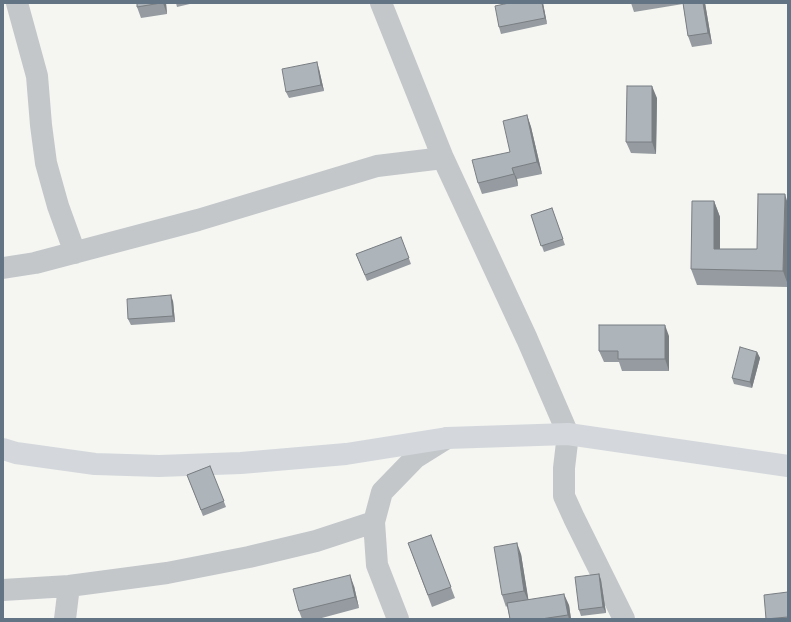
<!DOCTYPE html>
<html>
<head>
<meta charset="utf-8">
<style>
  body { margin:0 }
  #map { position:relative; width:791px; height:622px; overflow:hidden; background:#f5f6f2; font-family:"Asap Condensed",sans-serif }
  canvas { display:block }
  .frame { position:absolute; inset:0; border:4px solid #637484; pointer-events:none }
</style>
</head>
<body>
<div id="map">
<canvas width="791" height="622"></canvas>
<div class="frame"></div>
</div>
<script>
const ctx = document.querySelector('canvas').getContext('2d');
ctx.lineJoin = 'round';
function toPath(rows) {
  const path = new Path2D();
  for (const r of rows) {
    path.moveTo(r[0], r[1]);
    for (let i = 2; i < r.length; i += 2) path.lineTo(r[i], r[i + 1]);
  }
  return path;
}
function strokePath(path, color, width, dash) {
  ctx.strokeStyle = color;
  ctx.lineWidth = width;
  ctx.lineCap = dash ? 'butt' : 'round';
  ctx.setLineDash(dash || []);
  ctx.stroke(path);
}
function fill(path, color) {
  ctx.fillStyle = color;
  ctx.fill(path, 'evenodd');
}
const street = toPath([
  [17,3,37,76,41,125,46,163,58,206,75,253],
  [381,3,443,158,527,339,568,434,564,468,564,496,574,518,624,619],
  [3,268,35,263,198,220,377,166,443,158],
  [3,590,69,586,167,573,249,557,316,541,374,522],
  [65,619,69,586],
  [398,619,377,565,374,522,382,492,415,458,447,438]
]);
const secondary = toPath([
  [3,449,16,453,95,464,159,466,241,463,346,454,447,438,568,434,788,466]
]);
const wall = toPath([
  [137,3,166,3,167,14,141,18,137,7],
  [176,3,194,3,177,7],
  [543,3,547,24,501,34,499,27],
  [631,3,705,3,712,44,692,47,688,36,683,4,634,12],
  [319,69,324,91,289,98,286,92],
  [657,98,656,154,631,153,626,142],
  [527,115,531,127,542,174,517,179,518,186,482,194,478,183,510,152],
  [714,201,720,217,720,249,757,249,788,204,788,287,697,285,691,269],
  [552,208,565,245,544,252,531,215],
  [401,237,411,264,367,281,356,254],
  [173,301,175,322,131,325,128,319],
  [669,336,669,371,622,371,619,362,604,362,599,351],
  [757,352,760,358,752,388,734,384,732,378],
  [210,466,226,507,203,516,187,475],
  [431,535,455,598,432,607,408,543],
  [521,554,528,599,569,605,571,619,510,619,507,606,506,607,502,595],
  [599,574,601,580,606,613,581,616,579,610],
  [354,586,359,608,318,619,302,619,299,611],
  [788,592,788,619,766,619]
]);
const shadedWall = toPath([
  [163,3,166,3,167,14],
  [542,3,543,3,547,24,545,18],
  [703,3,705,3,712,44,708,33],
  [317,62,319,69,324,91,321,85],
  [652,86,657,98,656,154,652,142],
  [527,115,531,127,542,174,537,162],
  [512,168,517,179,518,186],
  [785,194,788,204,788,285,783,271],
  [714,201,720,217,720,265,714,249],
  [171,295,173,301,175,322,173,316],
  [665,325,669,336,669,371,665,359],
  [757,352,760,358,752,388,750,382],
  [517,543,521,554,529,603,524,591],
  [599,574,601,580,606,613,603,607],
  [350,575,354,586,359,608,355,597],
  [564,594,569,605,571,619,569,619,568,615]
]);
const building = toPath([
  [137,3,161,3,137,7,137,3],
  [509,3,542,3,545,18,499,27,495,6,509,3],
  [683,3,703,3,708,33,688,36,683,3],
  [317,62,321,85,286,92,282,69,317,62],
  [627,86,652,86,652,142,626,142,627,86],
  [527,115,537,162,512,168,514,174,478,183,472,160,510,152,503,121,527,115],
  [758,194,785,194,783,271,691,269,692,201,714,201,714,249,757,249,758,194],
  [552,208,563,239,541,246,531,215,552,208],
  [401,237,409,258,365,275,356,254,401,237],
  [171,295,173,316,128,319,127,299,171,295],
  [599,325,665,325,665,359,618,359,618,351,599,351,599,325],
  [740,347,757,352,750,382,732,378,740,347],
  [210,466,224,501,201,510,187,475,210,466],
  [431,535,451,587,428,595,408,543,431,535],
  [517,543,524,591,502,595,494,547,517,543],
  [599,574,603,607,579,610,575,577,599,574],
  [350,575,355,597,299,611,293,589,350,575],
  [788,592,788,617,766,619,764,595,788,592],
  [564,594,568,615,541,619,510,619,507,603,564,594]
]);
strokePath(street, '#c3c7ca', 22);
strokePath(secondary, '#d4d8dc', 22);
fill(wall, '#959ba0');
fill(shadedWall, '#797e82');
fill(building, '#adb4ba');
strokePath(building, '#797e82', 1);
</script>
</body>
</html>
